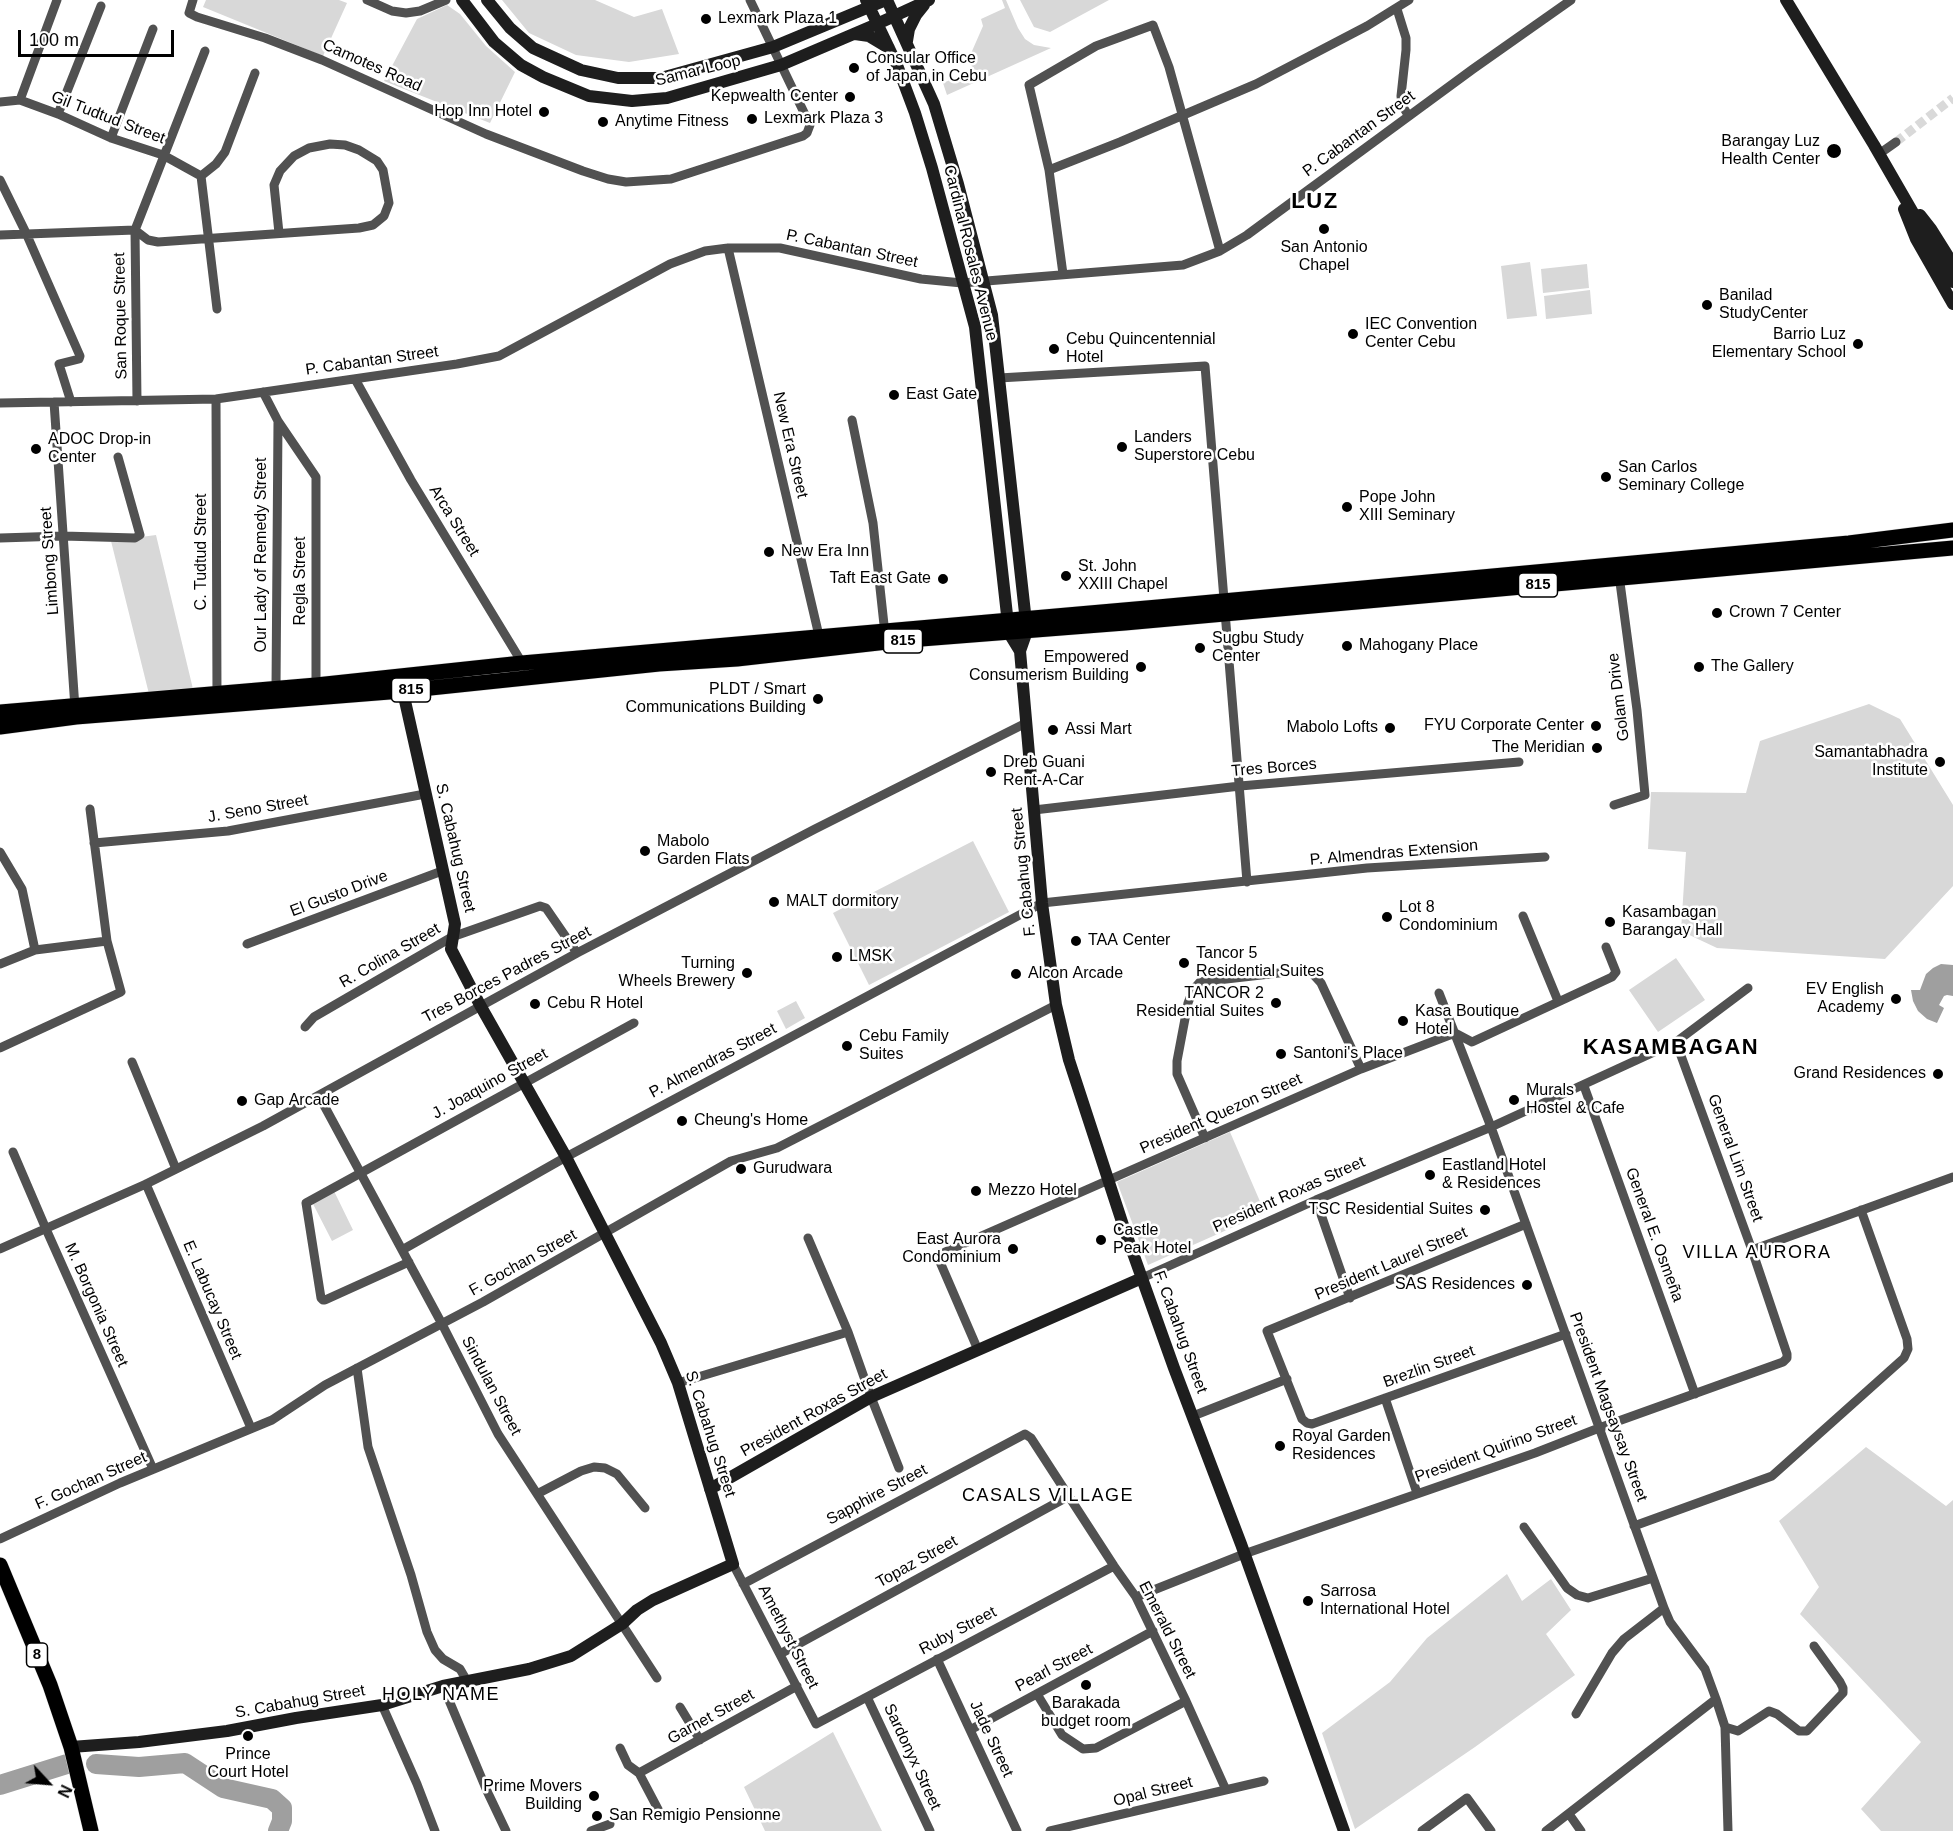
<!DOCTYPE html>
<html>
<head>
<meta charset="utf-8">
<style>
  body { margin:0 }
  #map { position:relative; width:1953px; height:1831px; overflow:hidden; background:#fff; font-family:Helvetica,sans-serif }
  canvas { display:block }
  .north { position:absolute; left:18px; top:1753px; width:60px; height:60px; -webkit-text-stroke:4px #fff; paint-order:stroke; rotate:116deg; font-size:16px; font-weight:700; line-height:24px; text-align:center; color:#000 }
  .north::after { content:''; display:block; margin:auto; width:21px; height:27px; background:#000; clip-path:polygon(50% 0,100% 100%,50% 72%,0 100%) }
  .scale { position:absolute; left:18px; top:30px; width:156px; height:27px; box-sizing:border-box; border:3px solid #000; border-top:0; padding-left:8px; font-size:18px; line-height:21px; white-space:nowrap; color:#000; -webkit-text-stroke:4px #fff; paint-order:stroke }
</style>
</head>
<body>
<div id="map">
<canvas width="1953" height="1831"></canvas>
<div class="north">N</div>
<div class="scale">100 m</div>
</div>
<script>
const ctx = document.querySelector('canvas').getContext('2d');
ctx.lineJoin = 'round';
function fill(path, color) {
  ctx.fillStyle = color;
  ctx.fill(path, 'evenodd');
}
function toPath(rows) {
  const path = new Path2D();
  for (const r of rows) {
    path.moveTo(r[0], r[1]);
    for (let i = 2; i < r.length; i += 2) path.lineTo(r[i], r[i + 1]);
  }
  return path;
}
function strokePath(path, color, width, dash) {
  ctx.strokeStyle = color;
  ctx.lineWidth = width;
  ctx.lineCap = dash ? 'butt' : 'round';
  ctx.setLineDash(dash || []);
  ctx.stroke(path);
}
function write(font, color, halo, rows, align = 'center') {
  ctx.font = font + ' Helvetica,sans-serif';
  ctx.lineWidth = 5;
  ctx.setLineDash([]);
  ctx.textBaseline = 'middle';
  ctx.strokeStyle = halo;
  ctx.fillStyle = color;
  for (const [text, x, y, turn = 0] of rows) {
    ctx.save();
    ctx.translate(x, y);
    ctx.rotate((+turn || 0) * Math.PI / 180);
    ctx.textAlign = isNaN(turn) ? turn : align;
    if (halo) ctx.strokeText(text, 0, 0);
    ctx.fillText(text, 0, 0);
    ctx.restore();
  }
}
const green = toPath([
  [206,0,339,0,347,3,323,56,203,7],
  [502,0,595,0,634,17,662,9,679,54,629,62,576,55,529,33],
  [1002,0,1006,0,1018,28,1025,39,1034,45,1051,48,947,95,943,83,973,70,969,58,983,26,981,19,1005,8],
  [1020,0,1109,0,1050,32,1034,27],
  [447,5,460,14,486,46,515,72,490,123,384,81,417,19],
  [1530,262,1537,316,1507,319,1501,266],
  [1587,264,1589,288,1543,293,1541,269],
  [1590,290,1592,314,1546,319,1544,296],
  [156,535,193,689,149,694,111,541],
  [1869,704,1900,719,1953,805,1953,886,1885,959,1717,948,1681,931,1686,852,1648,849,1651,792,1746,793,1760,741],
  [973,841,1009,912,869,985,833,913],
  [1676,958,1705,1000,1658,1032,1629,990],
  [796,1001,805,1018,786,1029,777,1011],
  [1230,1132,1265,1213,1148,1265,1117,1182],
  [334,1191,353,1230,332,1241,312,1202],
  [1866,1447,1946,1506,1953,1500,1953,1831,1881,1831,1861,1809,1921,1742,1800,1614,1819,1587,1779,1521],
  [1507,1574,1522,1601,1551,1579,1571,1610,1546,1634,1575,1675,1475,1747,1355,1829,1322,1733,1390,1682,1427,1638],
  [833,1732,882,1831,765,1831,744,1787]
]);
const water = toPath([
  [1941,964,1953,965,1953,996,1947,995,1944,996,1939,1005,1944,1008,1937,1023,1927,1019,1918,1011,1913,1001,1911,990,1920,990,1926,974,1933,968]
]);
const river = toPath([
  [96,1764,139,1767,185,1763,223,1788,272,1799,282,1808,282,1821,278,1831],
  [0,1785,67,1764]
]);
const streetTunnel = toPath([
  [1896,142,1953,98]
]);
const street = toPath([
  [193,0,189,13,197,17,265,38,322,60,486,134,583,171,608,179,626,182,671,179,803,136,807,133,810,125,750,0],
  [367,0,392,11,406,13,420,11,446,0],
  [1397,9,1406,38,1406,50,1401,96,1402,105,1408,115],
  [20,100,57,0],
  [0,102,20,100,58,114,111,138,163,155,201,176],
  [58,114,101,6],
  [111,138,153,29],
  [1879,154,1896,142],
  [1049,170,1120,142,1256,84,1367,26,1409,0],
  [201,176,217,309],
  [201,176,216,164,225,152,255,73],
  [0,180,26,233,80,356,79,359,59,364,71,402],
  [0,235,135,230,148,240,158,242,359,228,373,225,384,216,389,203,383,170,377,161,359,150,345,145,330,144,309,148,294,156,280,171,274,185,279,233],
  [728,248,820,640],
  [1063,274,1049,170,1029,85,1096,46,1153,25,1169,67,1220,251],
  [999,378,1205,366,1247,882],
  [355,379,411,480,524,666],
  [263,392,278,421,316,477,316,685],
  [216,399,217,697],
  [137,401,135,230,205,51],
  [54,402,75,708],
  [0,403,216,399,457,364,499,356,670,264,705,251,728,248,780,248,921,279,962,283,1183,265,1220,251,1247,235,1473,69,1571,0],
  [852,420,873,523,885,634],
  [0,538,63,536,135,538,140,535,118,457],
  [276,688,278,421],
  [1614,805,1645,795,1637,710,1619,575],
  [1034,810,1240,786,1519,762],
  [94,843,228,831,425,794],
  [0,852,22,889,35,950],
  [1523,916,1558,1001],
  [247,944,442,871],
  [0,964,35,950,107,941],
  [1439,993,1491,1127,1664,1608,1670,1622,1705,1669,1716,1699,1725,1727,1728,1831],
  [305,1027,314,1017,452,937,540,906,546,908,577,953],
  [0,1048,121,992,107,941,90,809],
  [132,1062,176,1169],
  [1584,1086,1695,1394],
  [319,1096,442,1324,498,1434,657,1678],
  [1205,1138,1177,1074,1177,1061,1188,1003,1193,990,1200,982,1296,971,1311,972,1321,983,1361,1069],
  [13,1152,46,1229,153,1469],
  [146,1184,251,1428],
  [1316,1200,1350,1298],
  [1526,1224,1267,1331,1302,1419,1307,1423,1312,1424,1566,1334],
  [808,1238,848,1332,871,1397,899,1468],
  [0,1249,146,1184,263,1126,577,953,815,829,1026,723],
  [402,1250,566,1157,1042,903,1367,868,1545,857],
  [1752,1250,1953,1177],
  [409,1262,325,1300,323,1300,321,1298,306,1203,634,1023],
  [1142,1278,1316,1200,1491,1127,1676,1042,1748,988],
  [978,1350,940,1262,941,1256,945,1252,1361,1069,1455,1033,1472,1042,1612,977,1616,972,1606,947],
  [357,1368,368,1447,411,1575,427,1632,435,1650,443,1659,460,1669,467,1681],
  [678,1383,848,1332],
  [1385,1398,1417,1493],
  [1193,1416,1287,1379],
  [537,1494,581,1471,594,1467,605,1468,617,1474,645,1508],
  [1634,1526,1772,1476,1904,1358,1908,1349,1907,1339,1861,1210],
  [1524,1527,1567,1588,1577,1595,1588,1598,1653,1578],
  [0,1539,120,1483,272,1420,325,1385,483,1302,731,1161,777,1148,1056,1005],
  [733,1564,816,1724,1114,1566],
  [743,1584,1025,1434,1031,1438,1114,1566,1136,1597,1186,1701,1226,1790],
  [1136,1597,1244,1554,1535,1453,1599,1428,1783,1362,1787,1358,1787,1354,1752,1250,1676,1042],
  [780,1654,1069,1496],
  [937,1659,1017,1831],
  [443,1686,487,1791,506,1831],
  [1037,1694,1062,1735,1083,1749,1096,1748,1186,1701],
  [867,1697,930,1831],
  [382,1705,417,1784,435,1831],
  [680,1707,700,1740],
  [1576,1714,1612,1653,1624,1639,1664,1608],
  [1725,1727,1738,1731,1769,1711,1777,1714,1799,1731,1807,1731,1843,1693,1843,1688,1840,1682,1814,1646],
  [970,1730,1153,1631],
  [620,1748,628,1765,639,1773,659,1811],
  [639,1773,797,1686],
  [1569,1814,1581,1831],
  [591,1831,610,1824],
  [1050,1831,1264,1781],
  [1422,1831,1467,1798,1491,1831],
  [1546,1831,1716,1699]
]);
const secondary = toPath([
  [462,0,494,42,521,65,543,77,589,96,632,101,667,98,781,65,877,24,929,0],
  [487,0,510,28,533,48,581,70,618,78,661,78,773,47,886,0],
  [866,0,897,65,915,113,932,168,975,327,1009,633,1020,651],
  [887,0,934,104,958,184,992,315,1027,631,1020,651,1042,903,1056,1005,1069,1060,1124,1228,1174,1368,1241,1544,1344,1831],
  [1786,0,1874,145,1953,282],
  [855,34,869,36,889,48],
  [907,41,909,29,916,15,924,5],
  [1904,209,1916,239,1953,304],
  [1920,215,1931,229,1953,264],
  [710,1489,871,1397,1142,1278],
  [71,1747,139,1742,227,1731,296,1718,382,1705,443,1686,529,1669,571,1656,622,1624,637,1610,653,1600,733,1564,678,1383,661,1343,566,1157,480,1005,451,949,455,924,401,683]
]);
const primary = toPath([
  [0,712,316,685,522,663,1158,607,1849,543,1953,530],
  [0,727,76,717,402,691,659,664,737,659,896,641,1125,623,1953,548],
  [0,1565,50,1685,71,1747,91,1831]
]);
const markers = [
  [706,19,6,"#000"],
  [854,68,6,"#000"],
  [850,97,6,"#000"],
  [544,112,6,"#000"],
  [752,119,6,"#000"],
  [603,122,6,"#000"],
  [1834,151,8,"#000"],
  [1324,229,6,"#000"],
  [1707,305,6,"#000"],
  [1353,334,6,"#000"],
  [1858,344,6,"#000"],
  [1054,349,6,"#000"],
  [894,395,6,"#000"],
  [1122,447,6,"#000"],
  [36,449,6,"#000"],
  [1606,477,6,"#000"],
  [1347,507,6,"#000"],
  [769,552,6,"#000"],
  [1066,576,6,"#000"],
  [943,579,6,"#000"],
  [1717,613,6,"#000"],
  [1347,646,6,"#000"],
  [1200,648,6,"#000"],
  [1141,667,6,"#000"],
  [1699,667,6,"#000"],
  [818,699,6,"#000"],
  [1596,726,6,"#000"],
  [1390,728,6,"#000"],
  [1053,730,6,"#000"],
  [1597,748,6,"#000"],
  [1940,762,6,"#000"],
  [991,772,6,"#000"],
  [645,851,6,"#000"],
  [774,902,6,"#000"],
  [1387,917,6,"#000"],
  [1610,922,6,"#000"],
  [1076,941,6,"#000"],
  [837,957,6,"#000"],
  [1184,963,6,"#000"],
  [747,973,6,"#000"],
  [1016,974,6,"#000"],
  [1896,999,6,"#000"],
  [1276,1003,6,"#000"],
  [535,1004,6,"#000"],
  [1403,1021,6,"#000"],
  [847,1046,6,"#000"],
  [1281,1054,6,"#000"],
  [1938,1074,6,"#000"],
  [1514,1100,6,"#000"],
  [242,1101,6,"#000"],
  [682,1121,6,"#000"],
  [741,1169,6,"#000"],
  [1430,1175,6,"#000"],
  [976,1191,6,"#000"],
  [1485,1210,6,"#000"],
  [1101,1240,6,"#000"],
  [1013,1249,6,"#000"],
  [1527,1285,6,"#000"],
  [1280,1446,6,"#000"],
  [1308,1601,6,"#000"],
  [1086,1685,6,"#000"],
  [248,1736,6,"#000"],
  [594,1796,6,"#000"],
  [597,1816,6,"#000"]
];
const shields = [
  [1538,585,39],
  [903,641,39],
  [411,690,39],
  [37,1655,21]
];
const shieldNames = [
  ["815",1538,585],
  ["815",903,641],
  ["815",411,690],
  ["8",37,1655]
];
const poiNames = [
  ["Lexmark Plaza 1",718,19],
  ["Consular Office",866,59],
  ["of Japan in Cebu",866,77],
  ["Kepwealth Center",838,97,"right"],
  ["Hop Inn Hotel",532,112,"right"],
  ["Lexmark Plaza 3",764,119],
  ["Anytime Fitness",615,122],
  ["Barangay Luz",1820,142,"right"],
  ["Health Center",1820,160,"right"],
  ["San Antonio",1324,248,"center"],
  ["Chapel",1324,266,"center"],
  ["Banilad",1719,296],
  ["StudyCenter",1719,314],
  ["IEC Convention",1365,325],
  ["Center Cebu",1365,343],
  ["Barrio Luz",1846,335,"right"],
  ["Elementary School",1846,353,"right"],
  ["Cebu Quincentennial",1066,340],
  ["Hotel",1066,358],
  ["East Gate",906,395],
  ["Landers",1134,438],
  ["Superstore Cebu",1134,456],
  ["ADOC Drop-in",48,440],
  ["Center",48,458],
  ["San Carlos",1618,468],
  ["Seminary College",1618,486],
  ["Pope John",1359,498],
  ["XIII Seminary",1359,516],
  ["New Era Inn",781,552],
  ["St. John",1078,567],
  ["XXIII Chapel",1078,585],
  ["Taft East Gate",931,579,"right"],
  ["Crown 7 Center",1729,613],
  ["Sugbu Study",1212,639],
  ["Center",1212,657],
  ["Mahogany Place",1359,646],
  ["Empowered",1129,658,"right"],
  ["Consumerism Building",1129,676,"right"],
  ["The Gallery",1711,667],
  ["PLDT / Smart",806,690,"right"],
  ["Communications Building",806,708,"right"],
  ["FYU Corporate Center",1584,726,"right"],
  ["Mabolo Lofts",1378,728,"right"],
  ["Assi Mart",1065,730],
  ["The Meridian",1585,748,"right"],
  ["Samantabhadra",1928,753,"right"],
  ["Institute",1928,771,"right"],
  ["Dreb Guani",1003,763],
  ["Rent-A-Car",1003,781],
  ["Mabolo",657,842],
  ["Garden Flats",657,860],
  ["MALT dormitory",786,902],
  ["Lot 8",1399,908],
  ["Condominium",1399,926],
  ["Kasambagan",1622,913],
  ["Barangay Hall",1622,931],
  ["TAA Center",1088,941],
  ["Tancor 5",1196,954],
  ["Residential Suites",1196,972],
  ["LMSK",849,957],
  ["Turning",735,964,"right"],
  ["Wheels Brewery",735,982,"right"],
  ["Alcon Arcade",1028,974],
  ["EV English",1884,990,"right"],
  ["Academy",1884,1008,"right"],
  ["TANCOR 2",1264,994,"right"],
  ["Residential Suites",1264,1012,"right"],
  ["Cebu R Hotel",547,1004],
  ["Kasa Boutique",1415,1012],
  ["Hotel",1415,1030],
  ["Cebu Family",859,1037],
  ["Suites",859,1055],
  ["Santoni's Place",1293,1054],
  ["Grand Residences",1926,1074,"right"],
  ["Murals",1526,1091],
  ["Hostel & Cafe",1526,1109],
  ["Gap Arcade",254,1101],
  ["Cheung's Home",694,1121],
  ["Eastland Hotel",1442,1166],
  ["& Residences",1442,1184],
  ["Gurudwara",753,1169],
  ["Mezzo Hotel",988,1191],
  ["TSC Residential Suites",1473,1210,"right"],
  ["Castle",1113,1231],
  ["Peak Hotel",1113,1249],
  ["East Aurora",1001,1240,"right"],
  ["Condominium",1001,1258,"right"],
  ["SAS Residences",1515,1285,"right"],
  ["Royal Garden",1292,1437],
  ["Residences",1292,1455],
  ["Sarrosa",1320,1592],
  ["International Hotel",1320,1610],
  ["Barakada",1086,1704,"center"],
  ["budget room",1086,1722,"center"],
  ["Prince",248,1755,"center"],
  ["Court Hotel",248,1773,"center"],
  ["Prime Movers",582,1787,"right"],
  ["Building",582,1805,"right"],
  ["San Remigio Pensionne",609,1816]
];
const streetNames = [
  ["Camotes Road",372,66,24],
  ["Samar Loop",698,71,-14],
  ["Gil Tudtud Street",108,118,21],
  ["P. Cabantan Street",1359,134,-36],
  ["P. Cabantan Street",852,249,12],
  ["Cardinal Rosales Avenue",970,253,76],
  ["San Roque Street",121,316,-91],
  ["P. Cabantan Street",372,361,-8],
  ["New Era Street",790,445,77],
  ["Arca Street",454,521,58],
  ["C. Tudtud Street",202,552,-90],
  ["Our Lady of Remedy Street",262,555,-90],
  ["Limbong Street",50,561,-94],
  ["Regla Street",301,581,-90],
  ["Golam Drive",1619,697,-97],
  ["Tres Borces",1274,768,-5],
  ["J. Seno Street",258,809,-10],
  ["S. Cabahug Street",455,848,77],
  ["P. Almendras Extension",1394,853,-5],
  ["F. Cabahug Street",1024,872,-96],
  ["El Gusto Drive",339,894,-21],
  ["R. Colina Street",390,956,-30],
  ["Tres Borces Padres Street",507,975,-28],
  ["P. Almendras Street",713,1061,-28],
  ["J. Joaquino Street",490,1084,-29],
  ["President Quezon Street",1221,1114,-24],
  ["General Lim Street",1735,1158,70],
  ["President Roxas Street",1289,1195,-24],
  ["General E. Osmeña",1654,1235,70],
  ["F. Gochan Street",523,1263,-29],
  ["President Laurel Street",1391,1264,-23],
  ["E. Labucay Street",212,1300,67],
  ["M. Borgonia Street",96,1305,66],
  ["F. Cabahug Street",1180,1332,70],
  ["Brezlin Street",1429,1367,-20],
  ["Sindulan Street",491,1386,62],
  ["President Magsaysay Street",1608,1407,70],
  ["President Roxas Street",814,1413,-29],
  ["S. Cabahug Street",710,1434,72],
  ["President Quirino Street",1496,1449,-20],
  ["F. Gochan Street",91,1481,-24],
  ["Sapphire Street",877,1495,-28],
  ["Topaz Street",917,1562,-29],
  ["Emerald Street",1167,1630,63],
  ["Ruby Street",958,1631,-28],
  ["Amethyst Street",788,1637,63],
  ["Pearl Street",1054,1668,-28],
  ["S. Cabahug Street",300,1702,-10],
  ["Garnet Street",711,1717,-29],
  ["Jade Street",991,1739,65],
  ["Sardonyx Street",912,1757,65],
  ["Opal Street",1153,1792,-14]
];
const neighbourhoodNames = [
  ["VILLA AURORA",1757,1253],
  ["CASALS VILLAGE",1048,1496],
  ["HOLY NAME",441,1695]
];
const districtNames = [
  ["LUZ",1315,202],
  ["KASAMBAGAN",1671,1048]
];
fill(green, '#d8d8d8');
fill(water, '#9f9f9f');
strokePath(river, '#9f9f9f', 20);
strokePath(streetTunnel, '#d9d9d9', 9, [9, 4.5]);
strokePath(primary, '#dbdbdb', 16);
strokePath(street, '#515151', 9);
strokePath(secondary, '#1e1e1e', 12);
strokePath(primary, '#000', 15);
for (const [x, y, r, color] of markers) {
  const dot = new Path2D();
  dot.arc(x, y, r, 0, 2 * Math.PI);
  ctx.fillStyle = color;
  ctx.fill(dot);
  strokePath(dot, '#fff', 2);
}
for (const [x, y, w] of shields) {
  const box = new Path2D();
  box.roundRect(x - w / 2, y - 12, w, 24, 4.5);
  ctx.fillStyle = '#fff';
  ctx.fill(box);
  strokePath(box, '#000', 1.5);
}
write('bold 15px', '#000', null, shieldNames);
write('16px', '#000', '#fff', poiNames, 'left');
write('16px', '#000', '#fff', streetNames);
ctx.letterSpacing = '1.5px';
write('18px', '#000', '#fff', neighbourhoodNames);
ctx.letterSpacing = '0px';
ctx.letterSpacing = '1.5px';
write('bold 22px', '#000', '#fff', districtNames);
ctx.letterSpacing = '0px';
</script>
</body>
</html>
